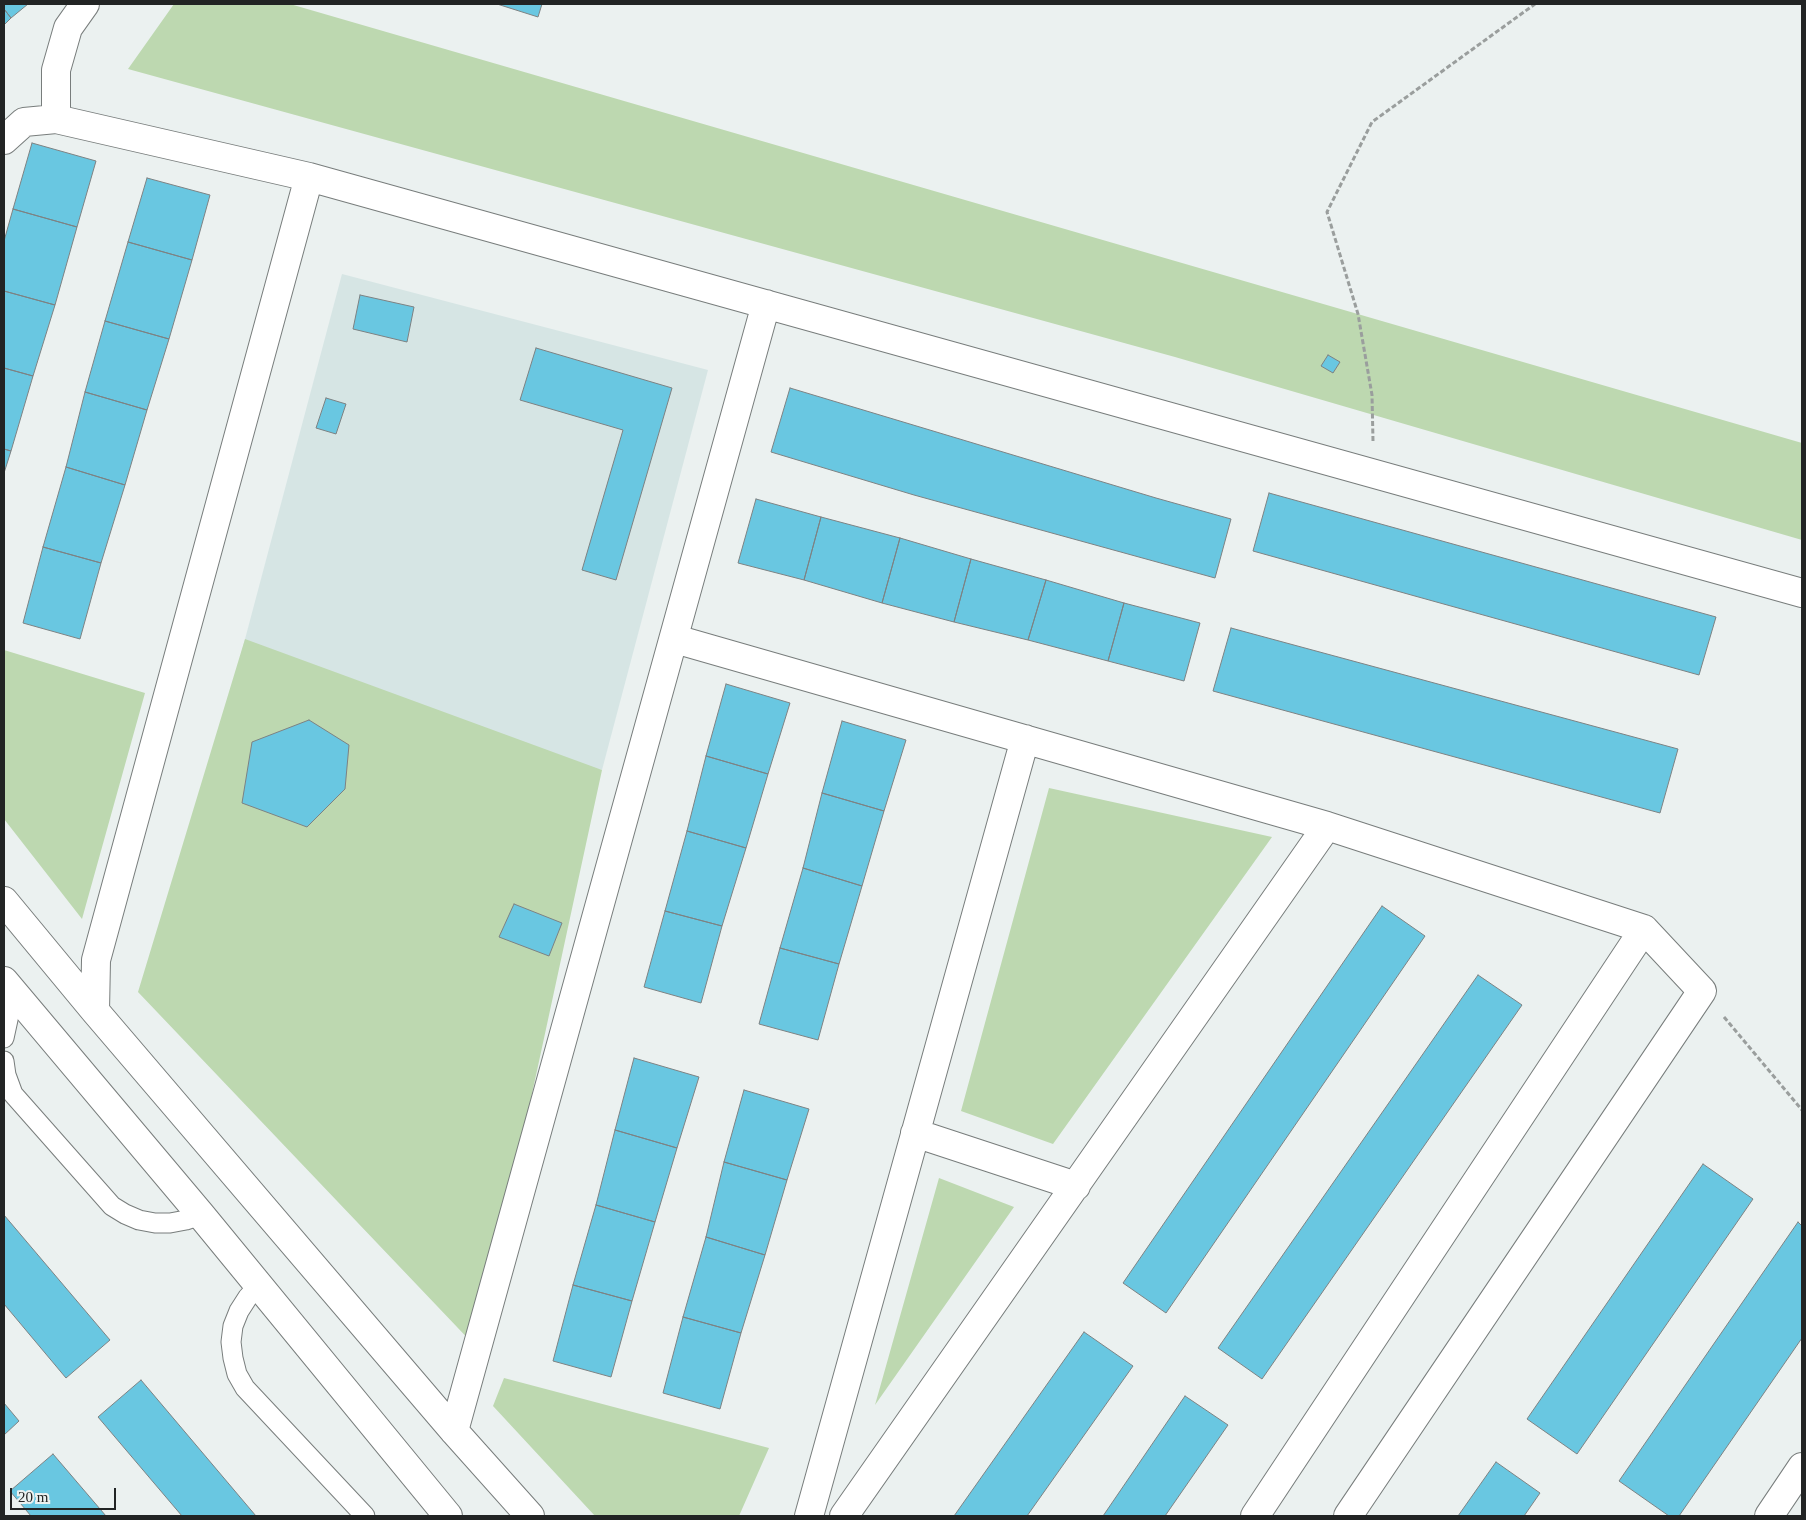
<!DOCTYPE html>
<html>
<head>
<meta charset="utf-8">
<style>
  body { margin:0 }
  #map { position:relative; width:1806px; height:1520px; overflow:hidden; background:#ebf1f0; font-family:"Times New Roman",serif }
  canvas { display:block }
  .frame { position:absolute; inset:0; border:5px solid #222424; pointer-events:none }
  .scale { position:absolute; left:10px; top:1488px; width:106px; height:22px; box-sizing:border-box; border:2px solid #222424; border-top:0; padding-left:6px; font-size:15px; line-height:18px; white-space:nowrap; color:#222424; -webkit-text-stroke:4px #ebf1f0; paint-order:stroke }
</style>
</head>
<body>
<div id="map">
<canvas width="1806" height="1520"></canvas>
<div class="frame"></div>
<div class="scale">20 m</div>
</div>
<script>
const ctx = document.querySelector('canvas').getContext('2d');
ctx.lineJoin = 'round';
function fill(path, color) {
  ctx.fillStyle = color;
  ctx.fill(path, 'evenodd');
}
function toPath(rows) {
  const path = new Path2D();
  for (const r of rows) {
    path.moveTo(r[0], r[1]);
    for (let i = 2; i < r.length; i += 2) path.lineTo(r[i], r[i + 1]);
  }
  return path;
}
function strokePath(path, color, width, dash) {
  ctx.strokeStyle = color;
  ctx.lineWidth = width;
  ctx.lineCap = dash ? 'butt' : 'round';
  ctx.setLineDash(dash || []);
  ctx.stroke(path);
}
const built = toPath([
  [342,274,708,370,602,770,236,673]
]);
const green = toPath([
  [174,4,290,4,1802,443,1802,540,1175,357,128,69],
  [245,639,602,770,477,1348,138,992],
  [4,650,145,693,82,919,4,819],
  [1049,788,1272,837,1053,1144,961,1111],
  [939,1178,1014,1207,875,1405],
  [504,1378,769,1448,739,1516,595,1516,493,1406]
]);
const building = toPath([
  [4,4,28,4,11,18,4,9,4,4],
  [497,4,542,4,538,17,497,4],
  [4,9,11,18,4,25,4,9],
  [32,143,96,161,77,227,13,209,32,143],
  [147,178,210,195,192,260,128,242,147,178],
  [13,209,77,227,55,305,4,291,4,241,13,209],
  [128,242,192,260,169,339,105,321,128,242],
  [4,291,55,305,33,376,4,368,4,291],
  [360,295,414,307,407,342,353,329,360,295],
  [105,321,169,339,147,410,85,392,105,321],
  [536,348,672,388,616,580,582,570,623,430,520,400,536,348],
  [1328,355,1340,362,1333,373,1321,366,1328,355],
  [4,368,33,376,11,451,4,449,4,368],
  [790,388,1156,498,1231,519,1215,578,914,495,771,452,790,388],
  [85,392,147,410,125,485,66,467,85,392],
  [326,398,346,404,336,434,316,428,326,398],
  [4,449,11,451,4,473,4,449],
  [66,467,125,485,101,563,43,547,66,467],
  [1269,493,1716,617,1699,675,1253,551,1269,493],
  [756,499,821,517,804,580,738,563,756,499],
  [821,517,900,538,882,603,804,580,821,517],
  [900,538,971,559,954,622,882,603,900,538],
  [43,547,101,563,80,639,23,623,43,547],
  [971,559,1046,580,1028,640,954,622,971,559],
  [1046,580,1124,603,1108,661,1028,640,1046,580],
  [1124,603,1200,623,1184,681,1108,661,1124,603],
  [1231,628,1678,749,1660,813,1213,691,1231,628],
  [726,684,790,703,768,774,706,756,726,684],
  [309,720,349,745,345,789,307,827,242,803,252,742,309,720],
  [842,721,906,740,884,811,822,793,842,721],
  [706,756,768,774,746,848,687,831,706,756],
  [822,793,884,811,862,886,803,868,822,793],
  [687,831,746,848,722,926,665,911,687,831],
  [803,868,862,886,839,964,780,948,803,868],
  [514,904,562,923,549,956,499,937,514,904],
  [1382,906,1425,936,1166,1313,1123,1283,1382,906],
  [665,911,722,926,701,1003,644,987,665,911],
  [780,948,839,964,818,1040,759,1024,780,948],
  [1478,975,1522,1005,1262,1379,1218,1348,1478,975],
  [634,1058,699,1077,677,1148,615,1130,634,1058],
  [744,1090,809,1109,787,1180,724,1162,744,1090],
  [615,1130,677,1148,655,1222,596,1205,615,1130],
  [724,1162,787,1180,765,1255,706,1237,724,1162],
  [1703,1164,1753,1199,1577,1454,1527,1419,1703,1164],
  [596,1205,655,1222,632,1301,573,1285,596,1205],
  [4,1215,110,1340,66,1378,4,1304,4,1215],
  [1798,1222,1802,1226,1802,1338,1679,1516,1669,1516,1619,1481,1798,1222],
  [706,1237,765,1255,741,1333,683,1317,706,1237],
  [573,1285,632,1301,611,1377,553,1361,573,1285],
  [683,1317,741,1333,720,1409,663,1393,683,1317],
  [1084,1332,1133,1366,1027,1516,954,1516,1084,1332],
  [141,1380,256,1516,182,1516,98,1417,141,1380],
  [1185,1396,1228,1425,1165,1516,1103,1516,1185,1396],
  [4,1403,19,1421,4,1435,4,1403],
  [53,1454,106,1516,31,1516,10,1491,53,1454],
  [1496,1462,1540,1493,1524,1516,1458,1516,1496,1462]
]);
const path = toPath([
  [1373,441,1372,395,1358,314,1327,212,1372,122,1535,4],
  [1724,1017,1802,1110]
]);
const service = toPath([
  [4,1038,9,1015,18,997],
  [4,1061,6,1075,13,1094,112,1206,125,1214,139,1220,155,1223,170,1223,186,1220,201,1215],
  [259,1285,248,1297,239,1311,233,1326,231,1342,233,1358,237,1374,245,1388,365,1516]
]);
const minor = toPath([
  [56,119,56,70,68,28,85,4],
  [4,140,24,122,56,119,309,177,1802,593],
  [675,639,1327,826,1644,929,1702,991,1348,1516],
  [4,901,95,1011,454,1431,530,1516],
  [4,981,201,1215,448,1516],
  [95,1011,96,960,309,177],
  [915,1133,1076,1186],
  [454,1431,766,304],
  [809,1516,1025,739],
  [844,1516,1327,826],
  [1255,1516,1644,929],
  [1769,1516,1802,1467]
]);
fill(built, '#d6e5e4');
fill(green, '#bdd8b0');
fill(building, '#69c7e1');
strokePath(building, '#7d8283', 1);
strokePath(service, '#787d7c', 21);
strokePath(minor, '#787d7c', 30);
strokePath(path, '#9a9e9d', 3, [5, 2.5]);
strokePath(service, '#fff', 19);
strokePath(minor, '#fff', 28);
</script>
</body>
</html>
